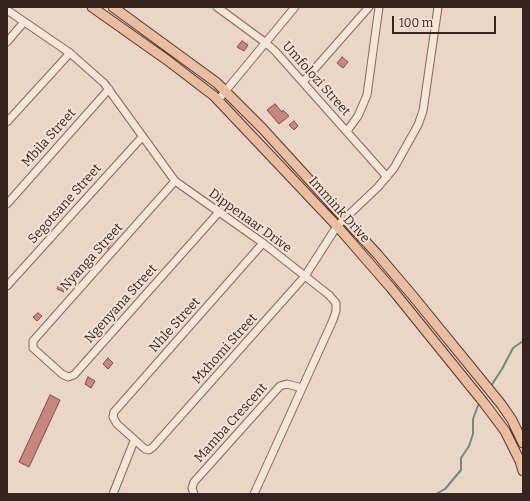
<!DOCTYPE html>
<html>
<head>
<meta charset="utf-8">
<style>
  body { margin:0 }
  #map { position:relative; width:530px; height:501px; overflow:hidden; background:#ebd5c6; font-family:Bitter,serif }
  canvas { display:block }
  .frame { position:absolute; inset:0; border:8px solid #372420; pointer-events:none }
  .scale { position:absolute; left:392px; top:16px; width:104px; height:18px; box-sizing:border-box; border:2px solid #372420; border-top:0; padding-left:5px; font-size:12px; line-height:14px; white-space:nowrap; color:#372420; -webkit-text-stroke:3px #f3e2d5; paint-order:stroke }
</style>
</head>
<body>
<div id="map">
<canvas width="530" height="501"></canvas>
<div class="frame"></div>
<div class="scale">100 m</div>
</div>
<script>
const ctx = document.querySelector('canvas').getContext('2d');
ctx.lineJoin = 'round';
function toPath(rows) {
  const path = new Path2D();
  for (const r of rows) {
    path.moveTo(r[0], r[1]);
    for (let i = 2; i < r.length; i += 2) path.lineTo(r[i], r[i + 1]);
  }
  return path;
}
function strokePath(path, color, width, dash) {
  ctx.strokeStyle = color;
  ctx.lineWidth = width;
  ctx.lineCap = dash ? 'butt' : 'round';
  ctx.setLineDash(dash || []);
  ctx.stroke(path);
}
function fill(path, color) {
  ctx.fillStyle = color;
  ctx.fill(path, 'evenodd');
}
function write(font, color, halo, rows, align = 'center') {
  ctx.font = font + ' Bitter,serif';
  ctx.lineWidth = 4;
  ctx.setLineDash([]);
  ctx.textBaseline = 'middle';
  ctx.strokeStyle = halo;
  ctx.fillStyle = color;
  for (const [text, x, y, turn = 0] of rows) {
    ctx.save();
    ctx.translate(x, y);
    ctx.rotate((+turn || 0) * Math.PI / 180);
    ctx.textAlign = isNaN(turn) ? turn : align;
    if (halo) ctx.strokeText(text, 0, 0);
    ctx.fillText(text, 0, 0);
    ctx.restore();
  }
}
const stream = toPath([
  [491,386,502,369,513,348,523,341],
  [436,494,445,489,461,470,461,458,469,446,473,434,473,419,479,403]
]);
const building = toPath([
  [242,41,248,45,244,51,237,47,242,41],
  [342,57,348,62,343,68,337,63,342,57],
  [275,104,282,112,283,110,289,116,279,124,267,110,275,104],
  [294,121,298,126,294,130,289,125,294,121],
  [106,239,112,242,108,249,102,246,106,239],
  [60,282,67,285,64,292,57,289,60,282],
  [38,313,42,316,37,321,33,317,38,313],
  [108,358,113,363,108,369,103,364,108,358],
  [88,377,95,381,91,388,85,384,88,377],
  [50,395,60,400,29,467,19,462,50,395]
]);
const minor = toPath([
  [217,7,266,43,275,51,387,177],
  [7,10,70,53,104,83,175,181,263,243,329,295,336,303,336,311,333,320,254,494],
  [7,42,24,22],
  [303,82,369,7],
  [218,100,295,7],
  [7,122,70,53],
  [347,131,358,116,367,95,379,7],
  [175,181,33,341,33,348,62,374,68,377,74,375,219,212],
  [7,204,109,89],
  [263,243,114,412,113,417,117,424,145,449,149,450,153,447,305,276,337,226,378,187,394,168,418,125,423,111,438,7],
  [7,286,142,137],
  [113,494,134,441],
  [194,494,192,488,194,482,280,386,287,384,302,388]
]);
const major = toPath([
  [92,7,167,60,214,96,337,226,391,288,484,403,505,431,520,461,523,471],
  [113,7,217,83,262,128,378,255,412,295,501,404,512,420,523,443]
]);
const streetNames = [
  ["Umfolozi Street",316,79,48],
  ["Mbila Street",49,138,-48],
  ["Segotsane Street",65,204,-48],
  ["Immink Drive",339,210,48],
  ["Dippenaar Drive",250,221,36],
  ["Nyanga Street",92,257,-48],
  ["Ngenyana Street",121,304,-48],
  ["Nhle Street",175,325,-48],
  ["Mxhomi Street",225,349,-48],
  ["Mamba Crescent",231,423,-48]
];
strokePath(stream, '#6f8d7c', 2);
fill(building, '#c6877f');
strokePath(building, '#834b45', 1);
strokePath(minor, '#85675d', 9);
strokePath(major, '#533731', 11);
strokePath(minor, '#f6e5d9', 7);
strokePath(major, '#ebbea1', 9);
write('13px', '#372420', '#f3e2d5', streetNames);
</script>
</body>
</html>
